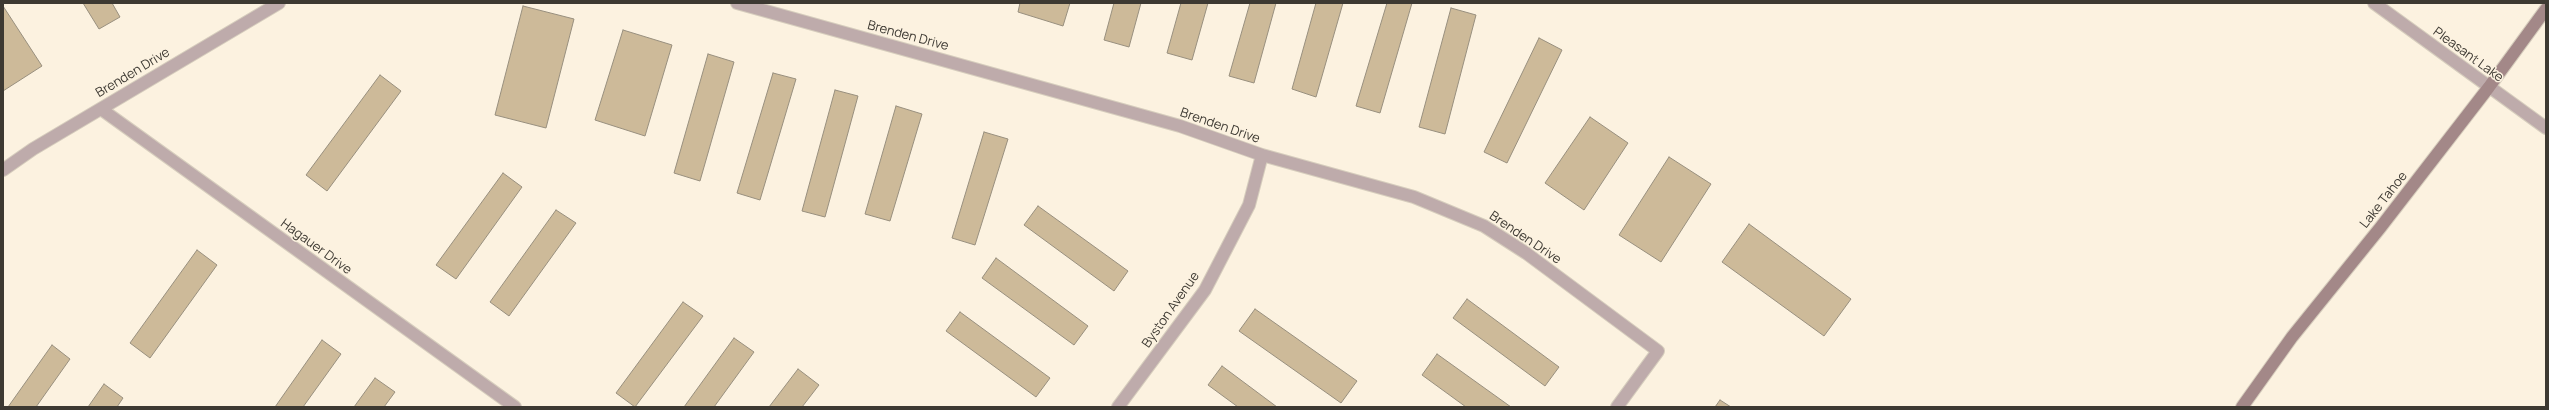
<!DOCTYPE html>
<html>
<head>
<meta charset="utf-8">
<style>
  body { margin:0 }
  #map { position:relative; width:2549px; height:410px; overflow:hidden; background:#fcf2e0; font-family:Manrope,sans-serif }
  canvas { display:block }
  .frame { position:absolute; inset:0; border:4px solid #3d3932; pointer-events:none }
</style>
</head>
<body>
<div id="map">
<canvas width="2549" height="410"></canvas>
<div class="frame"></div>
</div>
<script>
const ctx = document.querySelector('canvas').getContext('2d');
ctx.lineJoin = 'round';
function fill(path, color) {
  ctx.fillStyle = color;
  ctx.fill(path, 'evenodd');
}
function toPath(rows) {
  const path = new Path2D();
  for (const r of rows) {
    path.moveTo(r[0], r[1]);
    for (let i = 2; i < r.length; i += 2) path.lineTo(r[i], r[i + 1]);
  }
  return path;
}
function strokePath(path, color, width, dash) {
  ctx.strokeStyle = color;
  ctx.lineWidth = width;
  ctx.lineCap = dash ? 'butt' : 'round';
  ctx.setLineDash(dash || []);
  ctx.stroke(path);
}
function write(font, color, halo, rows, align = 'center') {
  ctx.font = font + ' Manrope,sans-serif';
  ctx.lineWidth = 3;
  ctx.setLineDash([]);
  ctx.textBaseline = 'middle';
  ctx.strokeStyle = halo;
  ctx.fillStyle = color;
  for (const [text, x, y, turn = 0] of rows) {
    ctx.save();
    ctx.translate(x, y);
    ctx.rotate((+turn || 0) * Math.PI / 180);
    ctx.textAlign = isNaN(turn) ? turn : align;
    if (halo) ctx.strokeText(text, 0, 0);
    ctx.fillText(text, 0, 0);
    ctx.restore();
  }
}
const building = toPath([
  [83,3,112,3,120,17,99,29,83,3],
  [1020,3,1070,3,1063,26,1018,12,1020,3],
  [1114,3,1141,3,1129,47,1104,40,1114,3],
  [1181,3,1208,3,1192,60,1167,53,1181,3],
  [1250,3,1276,3,1254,83,1229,76,1250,3],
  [1316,3,1343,3,1316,97,1292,89,1316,3],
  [1387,3,1412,3,1380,113,1356,106,1387,3],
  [3,6,42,66,3,91,3,6],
  [523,6,574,19,546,128,495,115,523,6],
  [1451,8,1476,15,1445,134,1419,127,1451,8],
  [623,30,672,45,645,136,595,120,623,30],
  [1539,38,1562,50,1507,163,1484,152,1539,38],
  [708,54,734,62,700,181,674,173,708,54],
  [773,73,796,79,760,200,737,193,773,73],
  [380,75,401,91,327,191,306,175,380,75],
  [835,90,858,96,825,217,802,211,835,90],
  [896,106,922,114,890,221,865,214,896,106],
  [1590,117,1628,143,1584,210,1545,183,1590,117],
  [984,132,1008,139,975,245,952,238,984,132],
  [1669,157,1711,184,1661,262,1619,235,1669,157],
  [503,173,522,187,456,279,436,265,503,173],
  [1038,206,1128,271,1114,291,1024,225,1038,206],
  [556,210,576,223,509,316,490,302,556,210],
  [1749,224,1851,299,1824,336,1722,262,1749,224],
  [197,250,217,265,150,358,130,343,197,250],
  [996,258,1088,326,1074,345,982,278,996,258],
  [1467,299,1559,367,1545,386,1453,318,1467,299],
  [683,302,703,316,635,407,616,393,683,302],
  [1255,309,1357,381,1341,403,1239,331,1255,309],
  [960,312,1050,378,1036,397,946,331,960,312],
  [734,338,754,352,714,407,684,407,734,338],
  [322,340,341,354,303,407,275,407,322,340],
  [52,345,70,359,36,407,8,407,52,345],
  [1437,354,1511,407,1466,407,1422,375,1437,354],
  [1222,366,1277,407,1238,407,1208,385,1222,366],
  [798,369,819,385,802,407,769,407,798,369],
  [375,378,395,392,384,407,354,407,375,378],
  [104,384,123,398,117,407,88,407,104,384],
  [1720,400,1731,407,1715,407,1720,400]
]);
const street = toPath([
  [737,3,1180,126,1262,155,1414,197,1484,226,1526,253,1658,351,1617,407],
  [2374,3,2546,128],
  [101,109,515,407],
  [3,170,33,149,279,3],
  [1118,407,1205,290,1249,205,1262,155]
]);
const secondary = toPath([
  [2242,407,2292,337,2380,228,2489,87,2546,9]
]);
const streetNames = [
  ["Brenden Drive",908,36,15],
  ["Pleasant Lake",2468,55,36],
  ["Brenden Drive",133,73,-31],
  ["Brenden Drive",1220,126,19],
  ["Lake Tahoe",2384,200,-52],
  ["Brenden Drive",1525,238,34],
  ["Hagauer Drive",316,247,36],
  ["Byston Avenue",1171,310,-55]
];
fill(building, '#cdba99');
strokePath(building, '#988f7e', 1);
strokePath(street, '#d6cdbd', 14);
strokePath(secondary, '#d6cdbd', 14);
strokePath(street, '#beabab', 12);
strokePath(secondary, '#a38888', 12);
write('13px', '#3d3932', '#fcf2e0', streetNames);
</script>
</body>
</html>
